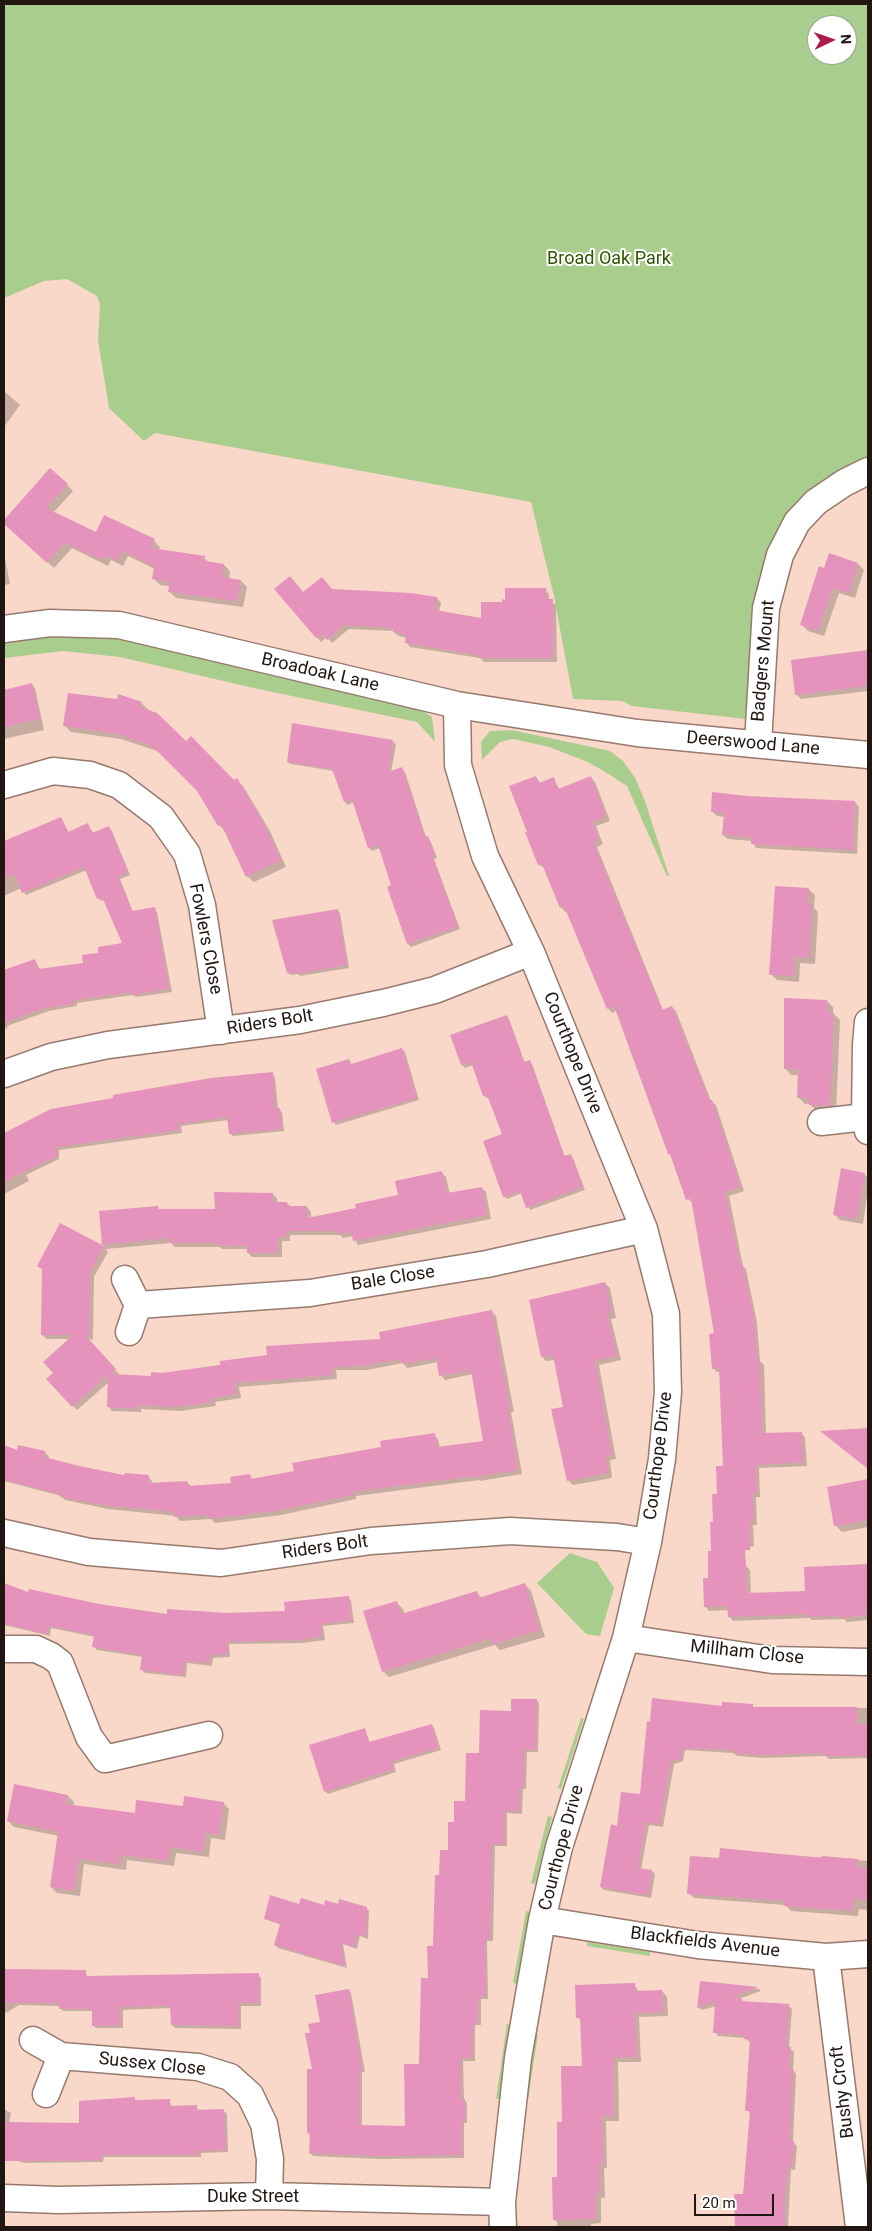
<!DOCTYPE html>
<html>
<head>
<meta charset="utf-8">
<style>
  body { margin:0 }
  #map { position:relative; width:872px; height:2231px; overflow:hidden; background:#f9d8ca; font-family:Roboto,sans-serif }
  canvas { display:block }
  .frame { position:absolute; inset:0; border:5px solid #211611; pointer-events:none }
  .north { position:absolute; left:807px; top:15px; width:50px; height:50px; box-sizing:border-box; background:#fff; border:1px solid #a6a2a0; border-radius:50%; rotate:87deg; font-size:14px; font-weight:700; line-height:20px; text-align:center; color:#211611 }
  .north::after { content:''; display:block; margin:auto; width:18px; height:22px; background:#ac1b4e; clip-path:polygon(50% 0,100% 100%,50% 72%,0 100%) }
  .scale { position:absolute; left:694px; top:2194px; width:80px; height:22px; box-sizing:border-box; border:2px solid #211611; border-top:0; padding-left:6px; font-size:15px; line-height:18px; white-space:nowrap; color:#211611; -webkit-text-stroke:4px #fff; paint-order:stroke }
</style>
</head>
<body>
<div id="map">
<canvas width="872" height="2231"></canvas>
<div class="frame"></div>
<div class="north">N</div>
<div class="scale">20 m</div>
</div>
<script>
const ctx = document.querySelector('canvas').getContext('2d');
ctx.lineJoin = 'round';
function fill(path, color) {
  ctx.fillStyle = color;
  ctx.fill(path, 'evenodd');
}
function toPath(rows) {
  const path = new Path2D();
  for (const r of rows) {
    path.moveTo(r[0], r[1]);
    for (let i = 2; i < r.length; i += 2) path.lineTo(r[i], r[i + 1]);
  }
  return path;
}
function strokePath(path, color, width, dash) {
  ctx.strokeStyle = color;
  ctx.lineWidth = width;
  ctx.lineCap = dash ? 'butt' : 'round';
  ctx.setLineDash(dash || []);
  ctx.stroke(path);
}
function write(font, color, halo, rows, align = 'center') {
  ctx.font = font + ' Roboto,sans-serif';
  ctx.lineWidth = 4;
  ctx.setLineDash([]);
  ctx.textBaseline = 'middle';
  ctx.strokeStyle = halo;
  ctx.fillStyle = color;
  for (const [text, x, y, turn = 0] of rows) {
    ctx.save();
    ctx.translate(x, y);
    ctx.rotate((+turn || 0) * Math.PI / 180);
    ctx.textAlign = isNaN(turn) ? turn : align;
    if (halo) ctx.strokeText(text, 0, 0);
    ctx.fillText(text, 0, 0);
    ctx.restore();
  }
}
const green = toPath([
  [4,4,868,4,868,459,825,480,805,496,787,514,767,551,756,599,746,719,632,706,622,701,573,699,554,596,531,502,155,433,144,441,109,408,98,340,100,304,97,296,67,279,44,281,4,298],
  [817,25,847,25,847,55,817,55],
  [55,636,116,636,421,710,432,717,435,742,417,722,258,689,120,657,63,651,4,658,4,642],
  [512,730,610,751,623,761,635,778,645,801,669,876,667,876,627,786,607,773,588,762,549,747,513,739,500,742,482,760,481,742,490,731],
  [570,1553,597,1562,614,1588,600,1636,586,1634,537,1583],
  [581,1718,584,1719,561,1789,558,1788],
  [548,1816,552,1817,535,1884,531,1883],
  [526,1911,531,1912,517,1984,513,1983],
  [587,1942,650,1952,650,1956,587,1946],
  [507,2024,510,2025,499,2099,496,2099],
  [534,2033,538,2034,528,2100,524,2099]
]);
const shadow = toPath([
  [4,391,20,405,4,427],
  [67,485,73,491,53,513,97,534,154,541,160,547,158,551,204,558,210,563,224,565,230,571,229,579,241,581,247,587,243,607,176,598,170,592,170,586,160,585,153,578,155,569,128,556,123,566,111,560,108,566,72,548,54,568,15,533],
  [4,553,10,584,4,585],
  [858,564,864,570,855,598,839,593,824,636,808,631,802,625,825,569],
  [276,589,304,594,332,591,437,598,441,603,439,612,483,619,503,603,545,590,549,594,549,600,556,605,557,662,484,662,480,658,410,647,406,642,407,638,398,636,393,631,349,629,332,643,327,637,321,642],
  [868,651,868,691,801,699,796,694,792,661],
  [32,685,35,688,44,730,4,739,4,692],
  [141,703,186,743,234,781,237,780,243,786,270,831,286,867,254,882,247,876,225,831,219,825,198,790,160,752,121,739,71,732,65,726],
  [294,724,393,742,396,744,391,773,402,769,405,772,426,837,430,840,437,858,434,859,460,929,411,947,408,944,389,887,393,886,380,848,372,851,369,848,354,802,348,805,345,802,334,771,291,764,288,762],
  [536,778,541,784,553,779,560,790,591,778,595,782,610,821,596,826,603,844,597,847,663,1010,672,1007,676,1011,711,1101,716,1105,744,1191,729,1196,743,1266,746,1269,757,1322,760,1361,764,1365,766,1435,801,1433,805,1437,807,1466,759,1468,760,1497,756,1497,757,1525,753,1525,754,1546,744,1548,746,1566,750,1570,751,1594,806,1592,805,1568,868,1565,868,1620,847,1622,844,1619,812,1620,809,1618,733,1621,729,1616,729,1610,709,1611,705,1606,710,1579,714,1523,724,1467,721,1372,717,1372,713,1368,716,1334,693,1203,688,1199,673,1157,669,1154,617,1010,612,1013,608,1008,567,911,565,912,561,907,545,868,539,865],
  [748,797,855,802,859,807,857,854,756,848,752,841,728,839,723,835,725,817,717,816,713,812],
  [61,818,69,833,88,825,94,834,109,828,112,831,130,875,120,879,133,912,154,909,157,912,172,992,136,997,133,995,77,1003,77,1006,49,1011,7,1026,8,1028,4,1029,4,976,37,965,41,970,85,964,100,954,123,944,105,900,101,901,98,898,87,870,26,895,21,888,4,896,4,843],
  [808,889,815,895,814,908,818,912,815,964,800,963,799,982,777,980,771,974],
  [337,910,340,913,349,968,300,976,298,974,291,975,288,973],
  [827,1001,833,1007,833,1013,840,1020,836,1111,816,1111,810,1104,805,1104,798,1097,799,1075,791,1075,785,1068],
  [507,1017,509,1019,525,1063,529,1062,532,1064,565,1157,570,1156,573,1158,585,1190,530,1210,522,1193,507,1199,504,1196,503,1135,489,1097,487,1098,484,1096,473,1065,465,1068,462,1065,452,1036],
  [402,1049,405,1052,419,1100,336,1125,334,1122,349,1060,352,1065],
  [272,1074,275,1077,278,1109,282,1112,284,1131,233,1136,230,1133,229,1120,181,1126,182,1133,59,1150,59,1159,26,1175,29,1181,4,1194,4,1135,51,1111],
  [442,1173,446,1177,450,1194,482,1188,486,1192,491,1219,358,1245,353,1236,343,1238,340,1235,290,1235,290,1241,282,1241,282,1257,252,1257,248,1253,248,1249,222,1249,220,1247,175,1247,171,1243,106,1249,108,1252,94,1277,93,1340,88,1339,119,1374,117,1375,152,1377,382,1340,491,1311,496,1316,514,1412,511,1412,522,1474,480,1481,479,1480,356,1496,356,1499,281,1515,215,1523,211,1519,180,1521,176,1516,108,1509,65,1500,61,1496,4,1481,4,1446,18,1451,45,1452,49,1457,48,1460,126,1477,148,1476,152,1481,152,1484,187,1482,192,1487,232,1484,250,1476,253,1480,296,1472,434,1435,438,1439,440,1448,484,1442,473,1374,445,1380,441,1375,438,1362,407,1368,403,1363,367,1370,336,1370,337,1379,239,1387,241,1398,215,1402,216,1406,180,1411,141,1409,141,1412,112,1411,108,1406,109,1382,77,1410,48,1379,54,1373,71,1339,47,1339,42,1335,43,1270,38,1266,60,1224,104,1247,100,1212,158,1208,160,1210,216,1210,272,1194,277,1198,277,1203,287,1203,291,1207,307,1207,311,1212,311,1218,358,1209,399,1196],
  [864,1174,868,1178,868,1189,863,1224,840,1220,834,1214],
  [605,1283,610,1288,616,1318,611,1319,621,1360,599,1365,616,1459,610,1460,612,1478,573,1485,568,1480,565,1408,556,1360,546,1361,542,1357],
  [867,1480,868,1527,842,1532,836,1526],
  [4,1585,29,1594,168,1615,287,1612,348,1598,351,1600,354,1623,323,1626,325,1640,302,1643,229,1644,230,1657,213,1658,212,1666,187,1663,186,1677,145,1673,142,1670,143,1657,97,1650,94,1647,95,1637,51,1628,50,1636,4,1625],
  [525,1585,531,1591,545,1637,500,1650,495,1645,389,1677,383,1671,397,1603,403,1609,405,1614,477,1593,482,1598],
  [536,1700,539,1703,538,1752,527,1752,526,1789,523,1789,522,1814,507,1813,507,1846,495,1846,493,1941,487,1941,488,1999,481,1999,481,2025,475,2025,475,2061,463,2061,464,2100,467,2103,467,2123,464,2123,464,2158,379,2159,313,2156,310,2153,311,2136,308,2133,313,2070,311,2034,349,1991,351,1993,365,2072,362,2072,362,2127,406,2127,421,2065,441,1876,455,1824,466,1802,481,1754,513,1712],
  [752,1705,755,1708,868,1708,868,1758,829,1759,826,1756,763,1758,737,1756,733,1753,685,1750,683,1761,674,1764,663,1827,649,1825,641,1870,652,1871,655,1874,651,1898,604,1890,601,1887,618,1827,641,1796,648,1723,724,1707],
  [431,1725,434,1728,441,1750,394,1764,396,1772,328,1794,325,1791,364,1729,370,1743],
  [68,1796,74,1802,73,1806,136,1814,223,1803,229,1809,225,1840,211,1838,209,1857,176,1853,174,1866,127,1860,126,1870,84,1864,80,1896,57,1893,51,1887,59,1836,14,1827,8,1821],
  [721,1850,868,1861,868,1910,859,1909,858,1916,791,1911,785,1905,694,1898,689,1893,720,1859],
  [300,1905,366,1908,369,1911,368,1939,360,1936,357,1949,343,1944,347,1968,278,1948,275,1945,281,1925,265,1918],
  [4,1970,85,1971,88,1978,258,1975,261,1978,261,2006,241,2006,241,2029,175,2028,172,2025,172,2008,123,2010,123,2028,96,2028,93,2025,93,2011,63,2011,60,2006,19,2005,4,2014],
  [701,1982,759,1989,761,1991,741,1998,744,2002,788,2005,792,2009,789,2048,794,2052,793,2070,796,2074,793,2142,797,2146,795,2170,791,2169,788,2227,736,2227,735,2195,744,2195,751,2114,747,2110,751,2043,745,2038,718,2036,715,2032,716,2006,702,2010,698,2007],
  [634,1984,639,1992,662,1991,667,1997,668,2016,639,2017,641,2062,618,2062,619,2121,606,2121,607,2168,604,2168,605,2198,601,2198,601,2223,591,2224,591,2227,557,2227,557,2222,554,2219,564,2123,583,2067,582,2021,577,2017],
  [134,2099,137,2101,169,2100,172,2107,196,2106,199,2111,224,2111,227,2114,228,2152,201,2153,201,2157,104,2157,103,2162,25,2163,4,2157,4,2109,11,2113,9,2123,81,2124]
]);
const building = toPath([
  [50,468,68,484,46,508,96,532,104,515,155,539,151,548,205,556,204,561,224,564,222,577,241,580,237,601,168,592,170,582,152,579,154,566,122,551,117,561,105,555,102,560,65,543,47,563,4,524,4,520],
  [829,553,858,563,849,593,833,588,818,631,800,625,819,566,824,568],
  [290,576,303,592,322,577,332,589,410,593,437,597,435,610,481,618,481,602,502,602,502,599,505,600,505,588,546,588,546,599,553,599,553,658,478,658,478,655,405,643,406,635,393,632,393,628,344,625,327,640,322,634,316,638,274,589],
  [868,650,868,686,795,695,791,660],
  [32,683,40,719,4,727,4,690],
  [68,693,117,699,118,694,142,702,140,707,157,713,186,741,191,736,234,780,237,778,264,824,281,860,246,877,221,824,218,826,197,791,152,746,114,733,63,726],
  [292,723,393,740,388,772,402,767,425,837,428,836,435,855,432,856,458,927,407,944,387,887,391,885,378,845,368,848,352,800,344,802,332,769,287,762],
  [536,776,539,783,554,777,558,789,591,776,606,816,592,822,599,840,593,842,662,1010,672,1006,709,1100,712,1100,741,1187,725,1192,740,1264,742,1263,754,1316,757,1359,760,1359,762,1433,802,1432,803,1462,756,1465,757,1493,753,1493,754,1521,750,1521,750,1550,745,1550,747,1593,805,1591,804,1567,868,1564,868,1615,841,1618,841,1616,806,1617,806,1614,728,1617,727,1606,704,1607,703,1578,708,1578,708,1551,711,1551,710,1522,713,1522,712,1494,717,1494,716,1466,723,1466,719,1368,712,1369,709,1334,714,1333,691,1198,686,1200,670,1154,668,1154,614,1006,607,1009,564,906,560,908,542,864,538,865,525,832,527,832,509,786],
  [712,792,748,796,855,801,853,850,751,844,751,837,722,835,724,813,711,812],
  [61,817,68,832,88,823,92,833,109,826,128,872,118,876,132,911,155,907,169,989,132,995,131,992,74,1000,75,1004,45,1008,4,1023,4,970,35,959,39,969,83,963,82,955,98,953,98,947,122,943,102,897,97,899,84,867,22,893,14,874,4,879,4,841],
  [775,886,809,888,808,905,812,905,809,958,794,957,793,976,769,975],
  [338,909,347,965,296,974,295,972,287,973,272,920],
  [784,998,827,1000,827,1012,834,1013,830,1106,809,1105,809,1098,797,1098,798,1069,784,1069],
  [507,1015,524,1062,530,1060,564,1156,571,1154,583,1187,526,1208,520,1191,503,1197,483,1141,502,1134,487,1095,483,1096,471,1062,461,1065,450,1035],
  [402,1048,417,1098,332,1123,316,1069,349,1059,351,1064],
  [273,1072,275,1108,280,1108,282,1129,229,1134,227,1117,179,1124,180,1130,56,1147,57,1156,4,1182,4,1133,51,1109,113,1098,113,1095,211,1078],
  [841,1168,865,1173,857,1219,833,1215],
  [442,1171,447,1193,482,1187,487,1215,353,1241,351,1232,338,1234,337,1231,286,1231,286,1237,278,1237,278,1253,247,1253,247,1246,217,1245,217,1243,169,1243,169,1238,102,1245,104,1246,90,1273,89,1336,86,1336,116,1369,110,1374,151,1376,151,1372,162,1373,220,1365,220,1361,267,1355,266,1346,380,1339,379,1332,492,1310,510,1408,508,1408,518,1470,475,1477,475,1476,352,1492,353,1495,276,1511,209,1519,209,1515,174,1517,174,1512,103,1505,60,1497,60,1494,4,1480,4,1445,17,1450,18,1445,45,1451,44,1457,79,1466,124,1475,125,1473,149,1475,148,1483,187,1481,188,1486,231,1483,230,1477,250,1474,251,1479,294,1471,292,1463,381,1447,380,1441,435,1433,437,1447,483,1441,471,1370,439,1376,436,1358,402,1364,401,1359,362,1366,333,1367,333,1375,235,1383,237,1394,211,1398,212,1402,175,1407,138,1405,137,1409,107,1407,108,1375,72,1407,46,1379,53,1373,43,1362,73,1335,41,1335,42,1269,37,1266,60,1223,102,1245,99,1211,158,1206,158,1209,215,1209,214,1192,273,1193,273,1202,287,1202,287,1206,307,1206,307,1218,356,1208,355,1204,398,1195,395,1181],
  [605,1282,612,1313,607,1314,617,1356,595,1361,612,1455,606,1456,608,1473,567,1481,551,1409,563,1407,553,1355,541,1357,529,1300],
  [868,1428,868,1469,820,1431],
  [868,1479,868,1520,834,1526,827,1487],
  [4,1583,28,1592,29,1589,99,1604,167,1614,167,1609,227,1613,285,1611,284,1602,349,1596,351,1621,321,1624,322,1637,298,1640,227,1642,228,1654,211,1655,210,1663,185,1661,183,1675,140,1670,142,1655,92,1647,94,1635,49,1626,47,1634,4,1624],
  [525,1583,540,1630,493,1644,491,1638,382,1672,363,1611,397,1601,401,1614,477,1591,479,1598],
  [652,1698,722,1706,722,1702,753,1704,753,1707,857,1707,857,1724,868,1724,868,1756,825,1756,825,1753,759,1755,732,1753,733,1750,682,1748,681,1759,671,1761,660,1824,646,1822,638,1868,652,1870,648,1895,600,1887,611,1824,617,1826,621,1792,640,1794,647,1721,650,1722],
  [511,1699,537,1699,536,1750,524,1750,524,1787,520,1787,520,1811,505,1811,505,1844,492,1844,490,1939,485,1939,486,1997,478,1997,478,2023,473,2023,473,2058,461,2058,461,2099,465,2099,465,2121,462,2121,462,2155,375,2156,309,2153,310,2133,307,2133,307,2069,312,2069,305,2033,310,2033,308,2024,320,2022,315,1995,349,1989,362,2070,360,2070,360,2125,405,2126,404,2064,419,2064,421,1978,428,1978,427,1946,433,1946,435,1875,439,1875,440,1850,448,1850,448,1822,454,1822,454,1801,465,1801,466,1753,479,1753,480,1710,511,1711],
  [432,1724,439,1748,392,1761,394,1769,324,1792,309,1745,365,1728,369,1742],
  [14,1784,68,1795,66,1804,135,1813,136,1800,183,1806,184,1796,224,1802,219,1835,206,1833,203,1852,170,1847,168,1861,121,1855,120,1864,79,1859,74,1891,50,1887,58,1832,7,1821],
  [720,1848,821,1858,822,1856,858,1859,857,1867,868,1868,868,1900,854,1899,853,1911,784,1906,785,1901,687,1894,690,1856,719,1858],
  [270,1895,299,1904,301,1898,324,1905,325,1900,338,1904,339,1899,367,1907,366,1937,357,1934,354,1947,341,1943,345,1966,274,1945,280,1924,264,1919],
  [4,1969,86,1970,86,1976,259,1973,259,2003,239,2003,239,2026,171,2025,170,2006,120,2007,121,2025,92,2026,92,2009,59,2009,59,2003,4,2003],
  [700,1981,759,1987,732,1996,741,1997,741,2001,789,2004,786,2047,791,2047,789,2069,793,2069,790,2141,794,2141,792,2167,788,2166,785,2197,785,2227,735,2227,734,2194,743,2194,750,2111,745,2111,750,2040,744,2039,744,2035,713,2033,715,2002,697,2008],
  [635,1983,635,1991,662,1990,663,2012,635,2013,637,2057,614,2058,614,2116,602,2116,603,2164,600,2164,600,2193,596,2194,596,2219,553,2220,552,2177,557,2177,557,2122,562,2122,561,2066,582,2066,580,2018,576,2018,575,1985],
  [135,2097,135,2100,170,2099,170,2106,197,2105,197,2110,224,2109,226,2150,198,2151,198,2155,101,2155,101,2160,73,2161,4,2161,4,2122,79,2123,79,2101]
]);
const minor = toPath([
  [4,629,50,623,119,625,457,705,637,733,868,755],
  [457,705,458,765,485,856,531,952,644,1229,666,1314,668,1392,662,1459,648,1542,626,1638,559,1847,542,1920,518,2058,502,2202,503,2227],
  [758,743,766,608,780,555,797,522,816,502,844,483,868,471],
  [4,785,53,771,90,775,119,785,161,817,187,854,202,905,221,1031],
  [868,1022,866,1045,865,1117,868,1131],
  [4,1074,51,1057,108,1045,300,1020,383,1003,435,990,531,952],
  [821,1122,865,1117],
  [125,1279,138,1305,129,1332],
  [138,1305,310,1293,487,1264,644,1229],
  [4,1533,89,1552,221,1563,371,1541,510,1531,617,1537,648,1542],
  [626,1638,772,1660,868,1662],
  [4,1649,36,1649,51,1656,60,1663,89,1737,105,1759,209,1735],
  [542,1920,698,1945,826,1957,868,1954],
  [826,1957,859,2227],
  [33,2040,61,2056,198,2067,230,2077,250,2095,264,2124,270,2159,269,2196],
  [46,2094,61,2056],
  [4,2198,58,2200,269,2196,502,2202]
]);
const parkNames = [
  ["Broad Oak Park",609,259]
];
const streetNames = [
  ["Badgers Mount",764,661,-85],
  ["Broadoak Lane",320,673,13],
  ["Deerswood Lane",753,744,5],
  ["Fowlers Close",205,939,79],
  ["Riders Bolt",270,1023,-9],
  ["Courthope Drive",572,1053,68],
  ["Bale Close",393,1279,-9],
  ["Courthope Drive",659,1456,-83],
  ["Riders Bolt",325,1548,-8],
  ["Millham Close",747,1653,6],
  ["Courthope Drive",562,1848,-75],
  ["Blackfields Avenue",705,1943,7],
  ["Sussex Close",152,2065,6],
  ["Bushy Croft",843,2092,-97],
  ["Duke Street",253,2197]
];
fill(green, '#a9cd8c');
fill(shadow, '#0003');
fill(building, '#e592bc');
strokePath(minor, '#97796d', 29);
strokePath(minor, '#fff', 26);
write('18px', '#315500', '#fff', parkNames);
write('18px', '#211611', '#fff', streetNames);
</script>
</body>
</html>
